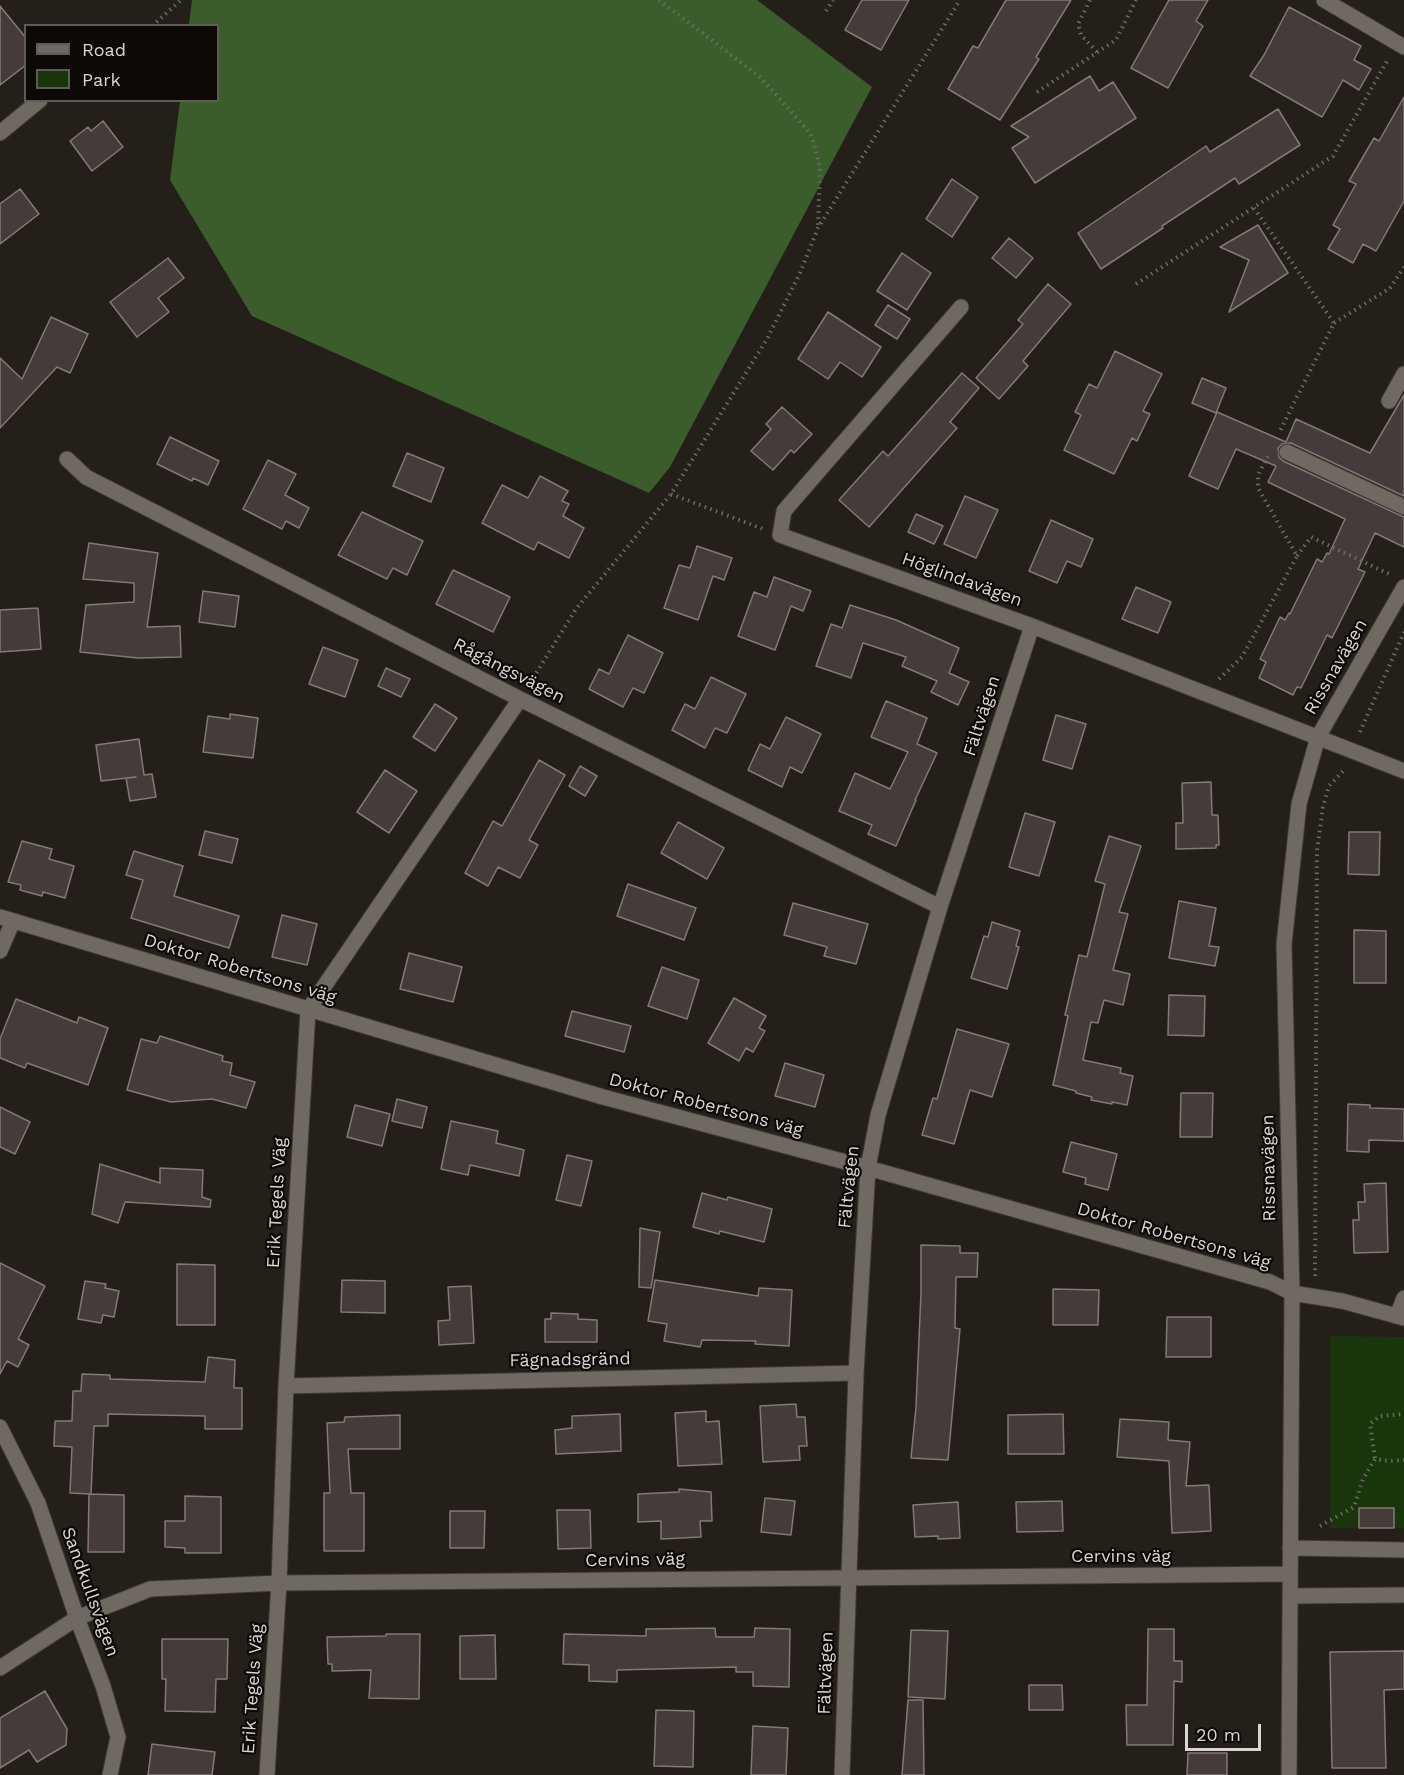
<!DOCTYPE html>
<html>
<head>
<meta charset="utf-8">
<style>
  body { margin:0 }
  #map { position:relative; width:1404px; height:1775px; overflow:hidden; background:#241f19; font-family:"Work Sans",sans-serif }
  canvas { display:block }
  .legend { position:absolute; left:24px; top:24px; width:195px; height:78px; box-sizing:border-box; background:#0c0907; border:2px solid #5e5b58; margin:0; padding:8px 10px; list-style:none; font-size:18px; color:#d9d6d2 }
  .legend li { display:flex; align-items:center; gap:12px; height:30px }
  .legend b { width:30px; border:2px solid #5e5b58 }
  .scale { position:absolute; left:1185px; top:1724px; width:76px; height:27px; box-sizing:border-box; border:3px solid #d9d6d2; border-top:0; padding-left:8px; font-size:18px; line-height:21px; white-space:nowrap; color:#d9d6d2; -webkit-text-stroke:4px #0c0907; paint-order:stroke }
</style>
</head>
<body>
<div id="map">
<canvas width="1404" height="1775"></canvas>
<ul class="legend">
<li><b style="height:8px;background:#6f6962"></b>Road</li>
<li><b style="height:16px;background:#19350b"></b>Park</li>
</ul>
<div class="scale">20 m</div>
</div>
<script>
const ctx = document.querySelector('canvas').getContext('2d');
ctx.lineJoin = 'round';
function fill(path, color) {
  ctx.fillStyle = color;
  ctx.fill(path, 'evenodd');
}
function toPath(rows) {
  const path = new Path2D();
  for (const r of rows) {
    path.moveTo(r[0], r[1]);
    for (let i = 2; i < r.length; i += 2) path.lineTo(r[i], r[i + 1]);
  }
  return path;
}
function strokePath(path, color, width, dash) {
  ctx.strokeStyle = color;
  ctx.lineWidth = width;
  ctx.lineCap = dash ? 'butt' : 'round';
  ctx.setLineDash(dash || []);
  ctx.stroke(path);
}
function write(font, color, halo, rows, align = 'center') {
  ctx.font = font + ' "Work Sans",sans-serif';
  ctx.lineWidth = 4.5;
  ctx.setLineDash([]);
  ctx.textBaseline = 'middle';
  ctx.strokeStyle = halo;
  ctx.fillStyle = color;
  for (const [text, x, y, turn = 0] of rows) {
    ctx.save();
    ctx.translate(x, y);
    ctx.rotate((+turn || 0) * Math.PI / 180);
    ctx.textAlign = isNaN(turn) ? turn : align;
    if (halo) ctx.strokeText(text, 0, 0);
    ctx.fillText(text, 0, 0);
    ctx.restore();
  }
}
const green = toPath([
  [1330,1336,1404,1337,1404,1528,1330,1528]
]);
const forest = toPath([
  [192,0,757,0,872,87,670,467,649,493,252,316,170,180,180,101,218,100,218,26,189,25]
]);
const building = toPath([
  [862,0,909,0,881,50,845,30,862,0],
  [1006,0,1071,0,1036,57,1039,59,1000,120,948,89,973,46,978,48,1006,0],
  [1169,0,1208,0,1196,21,1203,26,1168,88,1131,68,1169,0],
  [0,6,26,38,26,65,0,85,0,6],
  [1289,7,1361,46,1354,60,1371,69,1359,90,1343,80,1322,117,1250,76,1264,55,1289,7],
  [1090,76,1099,91,1113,82,1136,118,1035,183,1012,148,1029,137,1011,126,1090,76],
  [1404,97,1404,201,1376,251,1363,244,1353,263,1328,249,1340,229,1333,225,1356,184,1349,181,1374,138,1379,141,1404,97],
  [1278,109,1300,145,1239,184,1235,178,1162,226,1163,228,1101,269,1078,233,1206,146,1210,152,1278,109],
  [103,121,123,147,92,171,70,141,88,127,91,131,103,121],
  [952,179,978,197,952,237,926,219,952,179],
  [20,189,39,214,0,244,0,204,20,189],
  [1258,225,1288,273,1229,312,1249,260,1220,247,1258,225],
  [1009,238,1033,258,1016,278,992,258,1009,238],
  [902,253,931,273,907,310,877,291,902,253],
  [168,258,184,278,158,298,169,312,137,337,110,302,168,258],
  [1048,284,1071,304,1023,361,1028,366,999,399,976,378,1023,324,1018,320,1048,284],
  [888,305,910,319,897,339,875,325,888,305],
  [828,312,881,347,862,377,840,362,828,379,798,359,828,312],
  [51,317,88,334,70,373,57,367,0,428,0,358,22,379,51,317],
  [1115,351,1162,374,1143,411,1150,414,1137,441,1132,438,1114,474,1064,450,1081,415,1075,412,1089,384,1097,388,1115,351],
  [962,373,979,388,950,422,957,428,869,527,839,500,883,451,888,456,962,373],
  [1202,378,1226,388,1216,413,1192,403,1202,378],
  [1404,395,1404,496,1291,443,1282,444,1278,448,1279,457,1283,461,1404,517,1404,547,1375,533,1358,569,1365,572,1332,638,1327,635,1301,688,1297,687,1293,695,1259,678,1266,662,1260,659,1280,617,1285,620,1289,613,1290,614,1317,559,1322,562,1327,553,1329,554,1345,519,1268,482,1276,466,1236,449,1218,489,1189,476,1217,412,1286,442,1296,419,1370,453,1404,395],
  [782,407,812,434,794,453,791,450,773,470,751,451,771,429,766,424,782,407],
  [170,437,219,461,208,485,193,478,192,481,157,464,170,437],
  [407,453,444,468,431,502,393,486,407,453],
  [268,460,296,474,285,495,309,508,299,528,286,521,282,529,243,509,268,460],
  [540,476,568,491,562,501,569,504,563,516,584,528,569,558,538,542,534,550,482,523,502,485,528,498,540,476],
  [965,496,998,510,976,558,944,544,965,496],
  [362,512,423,541,407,575,393,568,387,579,338,555,362,512],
  [916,514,943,526,934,544,908,532,916,514],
  [1051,520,1093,539,1081,567,1067,561,1057,583,1029,571,1051,520],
  [89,543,158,553,147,627,180,626,181,657,138,658,80,652,86,605,134,602,134,583,83,579,89,543],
  [697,546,732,558,724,580,713,576,698,620,664,608,679,565,690,568,697,546],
  [453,570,510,597,493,632,436,604,453,570],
  [774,577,811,591,803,611,791,606,775,650,738,636,754,592,767,597,774,577],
  [1136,587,1171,602,1158,633,1122,619,1136,587],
  [203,591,239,596,235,627,199,622,203,591],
  [850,605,896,620,959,648,949,673,969,682,958,705,931,692,937,681,902,666,906,657,863,643,851,678,816,666,831,624,842,628,850,605],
  [38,608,41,649,0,652,0,610,38,608],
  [628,635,663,653,644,693,633,688,623,707,589,689,599,669,609,674,628,635],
  [323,647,358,660,345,697,309,684,323,647],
  [386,668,410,679,401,697,378,686,386,668],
  [711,677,746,694,727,733,715,728,705,748,672,730,685,704,695,709,711,677],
  [886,701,927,718,917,744,937,753,915,800,916,800,896,846,868,834,872,825,839,811,855,773,890,789,908,752,871,737,886,701],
  [435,704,457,718,435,751,413,737,435,704],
  [230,714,258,718,253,758,203,752,208,716,230,719,230,714],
  [1056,715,1086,724,1072,769,1043,760,1056,715],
  [786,717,821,734,802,773,790,767,782,787,748,770,760,744,770,749,786,717],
  [139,739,144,775,152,774,156,797,130,801,126,778,136,777,101,781,96,745,139,739],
  [539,760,565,775,529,840,538,845,520,878,498,867,488,886,465,873,493,821,502,826,539,760],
  [580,766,597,776,585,796,569,786,580,766],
  [385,770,417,791,389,833,357,812,385,770],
  [1211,782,1212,815,1218,815,1219,845,1216,845,1216,848,1176,849,1176,823,1183,823,1182,783,1211,782],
  [1025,813,1055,822,1039,876,1009,867,1025,813],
  [678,822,724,848,707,879,661,853,678,822],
  [205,831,238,839,232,863,199,855,205,831],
  [1349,832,1380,832,1379,875,1348,874,1349,832],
  [1109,836,1141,846,1119,912,1128,914,1113,970,1130,974,1123,1005,1104,1000,1098,1023,1091,1022,1083,1060,1121,1068,1120,1073,1133,1076,1127,1105,1112,1102,1112,1104,1091,1100,1092,1097,1076,1093,1076,1091,1053,1085,1068,1016,1065,1015,1079,955,1087,957,1105,884,1095,881,1109,836],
  [22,841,52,849,49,859,74,866,65,898,43,892,42,896,20,890,21,885,8,882,22,841],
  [134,851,183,866,174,896,239,916,229,948,131,918,143,880,126,875,134,851],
  [628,884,696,908,684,940,617,916,628,884],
  [1179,901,1216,908,1209,946,1219,947,1215,966,1169,958,1179,901],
  [793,903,868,924,856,964,824,956,827,947,784,935,793,903],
  [282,915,317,924,307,965,272,957,282,915],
  [992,922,1020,931,1016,946,1019,947,1007,989,971,978,984,936,988,937,992,922],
  [1354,930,1386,931,1386,983,1354,983,1354,930],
  [409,953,462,967,453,1002,400,989,409,953],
  [662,967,699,980,687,1019,648,1006,662,967],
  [1169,995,1205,996,1204,1036,1168,1035,1169,995],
  [734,998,766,1016,759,1028,765,1031,753,1052,746,1048,739,1061,708,1043,734,998],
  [16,999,77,1023,79,1017,108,1028,88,1085,27,1063,25,1068,0,1058,0,1039,16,999],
  [572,1011,631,1026,624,1052,565,1036,572,1011],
  [957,1029,1009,1044,992,1097,970,1090,954,1144,922,1135,933,1098,937,1099,957,1029],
  [160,1036,223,1056,222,1061,232,1063,230,1075,255,1082,246,1108,212,1099,171,1102,127,1090,141,1039,157,1043,160,1036],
  [785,1063,824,1075,815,1107,775,1096,785,1063],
  [1181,1093,1213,1093,1212,1137,1180,1137,1181,1093],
  [397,1099,427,1107,422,1128,392,1121,397,1099],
  [1348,1104,1370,1105,1370,1108,1404,1109,1404,1141,1369,1140,1369,1152,1347,1151,1348,1104],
  [355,1105,390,1114,382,1146,347,1137,355,1105],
  [0,1107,30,1122,15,1154,0,1147,0,1107],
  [451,1121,498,1131,496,1143,524,1150,519,1176,470,1165,468,1175,441,1169,451,1121],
  [1071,1142,1117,1154,1108,1190,1085,1184,1086,1178,1063,1172,1071,1142],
  [567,1155,592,1161,581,1206,556,1200,567,1155],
  [100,1164,160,1183,160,1168,203,1170,202,1197,211,1200,210,1207,125,1202,118,1223,92,1214,100,1164],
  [1386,1183,1388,1252,1354,1253,1353,1220,1359,1220,1358,1202,1365,1202,1364,1184,1386,1183],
  [702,1193,727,1200,728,1197,772,1209,764,1242,720,1231,719,1234,693,1227,702,1193],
  [640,1228,660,1232,651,1288,639,1287,640,1228],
  [921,1245,960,1246,960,1253,978,1253,977,1277,956,1277,955,1328,960,1329,948,1460,911,1458,916,1407,921,1293,921,1245],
  [0,1263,45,1286,18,1339,29,1345,18,1367,7,1361,0,1374,0,1263],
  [177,1264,215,1265,215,1325,177,1325,177,1264],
  [342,1280,385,1281,385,1313,341,1312,342,1280],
  [655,1280,758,1296,759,1288,792,1290,789,1346,755,1344,756,1341,702,1340,700,1347,664,1341,667,1324,648,1321,655,1280],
  [85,1281,106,1284,105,1288,119,1291,114,1317,103,1315,101,1323,78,1319,85,1281],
  [471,1286,474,1343,439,1345,438,1321,450,1320,448,1287,471,1286],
  [1053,1289,1099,1290,1098,1325,1053,1325,1053,1289],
  [551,1313,578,1314,578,1319,597,1320,597,1342,545,1342,545,1319,551,1319,551,1313],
  [1167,1317,1211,1317,1211,1357,1166,1357,1167,1317],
  [208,1357,235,1360,234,1388,242,1388,242,1429,205,1429,205,1416,108,1414,108,1426,94,1426,91,1494,70,1493,72,1447,54,1446,55,1421,72,1421,73,1391,81,1391,82,1374,110,1375,110,1379,205,1382,208,1357],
  [796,1404,797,1417,805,1417,807,1446,799,1446,800,1460,763,1462,760,1406,796,1404],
  [706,1411,706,1422,719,1421,722,1464,678,1466,675,1413,706,1411],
  [620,1414,621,1451,556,1454,555,1430,572,1428,572,1416,620,1414],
  [1063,1414,1064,1454,1008,1454,1008,1415,1063,1414],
  [400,1415,400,1449,348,1449,351,1493,364,1493,364,1551,324,1551,324,1493,330,1493,327,1423,344,1422,345,1417,400,1415],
  [1120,1419,1169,1422,1168,1440,1190,1442,1186,1486,1209,1485,1211,1531,1172,1533,1169,1461,1117,1457,1120,1419],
  [679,1489,711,1492,712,1521,700,1521,701,1537,661,1539,661,1521,638,1522,638,1494,679,1492,679,1489],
  [89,1494,124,1495,124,1552,88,1552,89,1494],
  [185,1496,221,1497,221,1553,185,1553,185,1548,165,1547,165,1521,185,1521,185,1496],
  [765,1498,795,1501,791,1535,761,1532,765,1498],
  [1062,1501,1063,1531,1017,1532,1016,1502,1062,1501],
  [958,1502,960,1538,938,1539,938,1536,915,1537,913,1505,958,1502],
  [1359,1508,1394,1508,1394,1528,1359,1528,1359,1508],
  [557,1510,590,1510,591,1548,558,1549,557,1510],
  [450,1511,485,1511,484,1548,450,1548,450,1511],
  [715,1628,716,1637,754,1637,755,1628,790,1629,789,1687,753,1686,753,1672,736,1672,736,1667,617,1670,617,1682,589,1681,589,1665,563,1664,564,1634,646,1636,646,1629,715,1628],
  [1148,1629,1174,1629,1174,1661,1182,1661,1182,1682,1174,1681,1173,1745,1127,1745,1126,1705,1147,1705,1148,1629],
  [911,1630,948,1631,945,1699,908,1697,911,1630],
  [386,1634,420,1634,419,1699,369,1698,371,1670,332,1671,332,1664,328,1664,327,1637,386,1636,386,1634],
  [495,1635,496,1679,460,1679,460,1636,495,1635],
  [162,1639,228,1639,227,1679,216,1679,215,1712,165,1711,166,1679,162,1679,162,1639],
  [1404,1651,1404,1689,1384,1690,1386,1768,1332,1768,1330,1652,1404,1651],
  [1029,1685,1062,1685,1063,1710,1029,1710,1029,1685],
  [45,1691,67,1729,66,1745,37,1762,29,1750,0,1768,0,1718,45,1691],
  [908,1700,923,1700,924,1775,902,1775,908,1700],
  [656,1710,694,1711,693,1767,654,1766,656,1710],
  [753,1726,788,1728,786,1775,751,1775,753,1726],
  [152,1744,215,1752,212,1775,148,1775,152,1744],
  [1188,1753,1227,1753,1227,1775,1187,1775,1188,1753]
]);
const path = toPath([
  [659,0,760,77,811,134,820,167,818,228],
  [1090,0,1078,24,1081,35,1098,53],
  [826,11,833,0],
  [152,26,181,0],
  [1037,92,1116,40,1136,0],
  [1254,208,1334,323,1279,433],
  [1136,284,1333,156,1387,61],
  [1334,323,1390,288,1404,267],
  [671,494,763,529],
  [1297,556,1311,537,1389,574],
  [1219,679,1242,657,1297,556,1258,488,1258,475,1268,456],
  [530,683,576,609,671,494,767,339,800,273,818,228,960,0],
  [1360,732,1404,632],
  [1315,1276,1317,851,1323,807,1329,786,1345,769],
  [1375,1458,1370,1424,1380,1416,1404,1414],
  [1320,1526,1354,1507,1363,1479,1375,1459,1389,1461,1404,1460]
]);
const lane = toPath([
  [1287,452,1404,507],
  [1397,1316,1404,1298]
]);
const street = toPath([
  [1324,0,1404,47],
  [0,133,40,100],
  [961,307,784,511,780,535,1032,626,1404,771],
  [1389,401,1404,374],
  [67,459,86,477,520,699,940,907],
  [0,917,603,1097,868,1168,1270,1282,1292,1293,1342,1301,1404,1318],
  [0,951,13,921],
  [286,1386,856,1373],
  [0,1427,38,1503,77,1618,103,1686,118,1737,110,1775],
  [1290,1548,1404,1550],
  [1290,1596,1404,1595],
  [0,1668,77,1618,150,1589,279,1583,1290,1574],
  [267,1775,279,1583,286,1386,308,1010,520,699],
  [842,1775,856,1373,868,1168,878,1115,940,907,1032,626],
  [1289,1775,1292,1293,1284,944,1299,804,1318,737,1404,587]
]);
const streetNames = [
  ["Höglindavägen",962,580,20],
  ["Rissnavägen",1336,667,-60],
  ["Rågångsvägen",509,671,27],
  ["Fältvägen",982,716,-72],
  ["Doktor Robertsons väg",240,969,17],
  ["Doktor Robertsons väg",706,1105,15],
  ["Rissnavägen",1269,1168,-91],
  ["Fältvägen",849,1187,-84],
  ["Erik Tegels Väg",277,1203,-87],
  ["Doktor Robertsons väg",1174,1236,16],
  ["Fägnadsgränd",570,1360,-1],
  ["Cervins väg",1121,1557],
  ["Cervins väg",635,1560,-1],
  ["Sandkullsvägen",90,1592,70],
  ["Fältvägen",826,1673,-88],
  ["Erik Tegels Väg",253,1689,-86]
];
fill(green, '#19350b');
fill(forest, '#3a5d2b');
fill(building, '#443b3a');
strokePath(building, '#837977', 1.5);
strokePath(lane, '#3e3a36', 17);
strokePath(street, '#3e3a36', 17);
strokePath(path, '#6e6a65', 4, [1.5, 4.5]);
strokePath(lane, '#6f6962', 15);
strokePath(street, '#6f6962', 15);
write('18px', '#d9d6d2', '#0c0907', streetNames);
</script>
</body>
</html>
